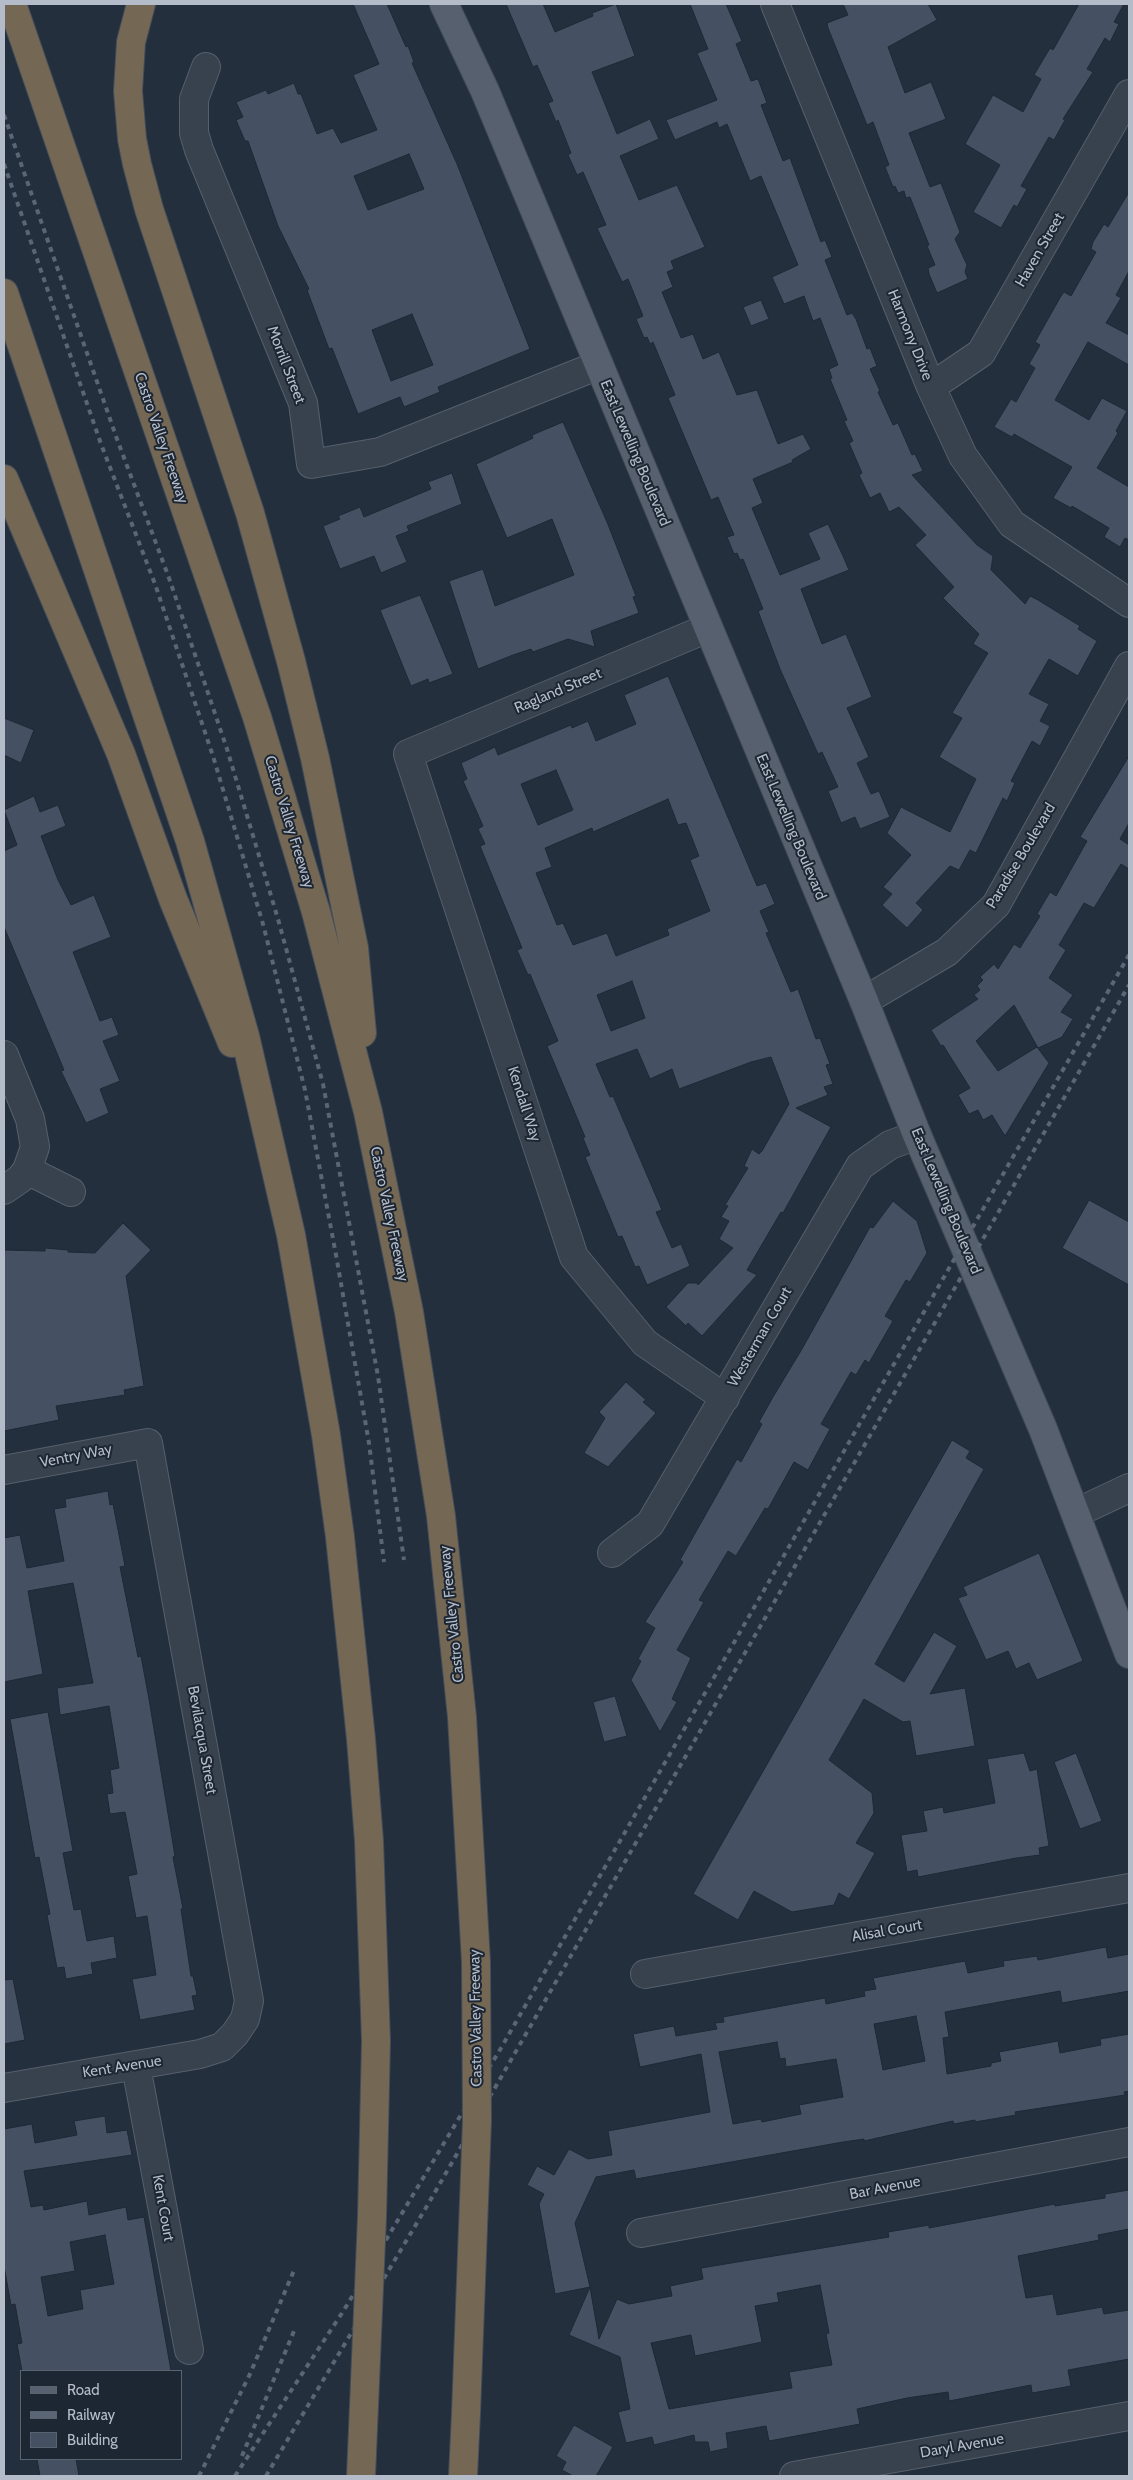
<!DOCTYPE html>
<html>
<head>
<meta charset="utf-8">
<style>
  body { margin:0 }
  #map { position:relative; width:1133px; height:2480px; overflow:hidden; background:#242f3e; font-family:Cabin,sans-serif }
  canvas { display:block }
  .frame { position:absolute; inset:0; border:5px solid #b4bcc9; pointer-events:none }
  .legend { position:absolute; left:20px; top:2370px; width:162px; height:90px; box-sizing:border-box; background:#1d2633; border:1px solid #59626f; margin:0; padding:6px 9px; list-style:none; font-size:15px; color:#b4bcc9 }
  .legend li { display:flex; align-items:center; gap:10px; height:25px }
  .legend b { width:25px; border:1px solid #59626f }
</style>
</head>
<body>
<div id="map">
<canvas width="1133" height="2480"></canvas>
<div class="frame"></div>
<ul class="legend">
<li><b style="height:6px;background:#56606e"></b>Road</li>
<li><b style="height:6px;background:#5a6575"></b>Railway</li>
<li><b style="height:14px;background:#455162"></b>Building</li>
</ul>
</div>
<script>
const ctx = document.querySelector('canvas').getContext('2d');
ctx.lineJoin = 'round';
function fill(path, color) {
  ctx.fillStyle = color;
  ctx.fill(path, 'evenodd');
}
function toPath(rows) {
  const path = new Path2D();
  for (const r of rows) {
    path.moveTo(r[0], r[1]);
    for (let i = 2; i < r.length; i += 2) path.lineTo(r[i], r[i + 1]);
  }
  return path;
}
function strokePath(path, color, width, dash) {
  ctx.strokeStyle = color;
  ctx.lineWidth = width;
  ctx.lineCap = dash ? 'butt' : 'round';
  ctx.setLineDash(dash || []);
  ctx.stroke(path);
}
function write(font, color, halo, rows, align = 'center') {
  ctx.font = font + ' Cabin,sans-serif';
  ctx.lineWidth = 4;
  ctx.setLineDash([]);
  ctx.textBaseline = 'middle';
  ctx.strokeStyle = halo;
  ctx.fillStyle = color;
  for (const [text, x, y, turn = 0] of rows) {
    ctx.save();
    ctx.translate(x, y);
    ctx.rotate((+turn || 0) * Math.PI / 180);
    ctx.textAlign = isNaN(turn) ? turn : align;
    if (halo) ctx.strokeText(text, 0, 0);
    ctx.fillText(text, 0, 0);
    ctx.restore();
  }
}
const building = toPath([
  [353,4,387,4,406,47,408,46,414,62,412,63,457,164,530,349,438,387,440,392,404,407,400,397,358,414,332,348,329,349,307,290,309,289,278,226,248,141,245,141,236,120,243,117,236,102,266,90,268,94,294,83,298,94,301,94,317,134,333,128,341,143,377,130,353,75,379,64,353,4],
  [409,154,424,189,368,210,354,176,409,154],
  [412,314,433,365,391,381,372,330,412,314],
  [506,4,543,4,555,32,593,16,592,13,616,4,635,56,592,72,617,134,650,119,659,139,620,156,639,200,677,185,705,247,671,261,674,269,667,272,673,287,662,292,681,338,693,334,703,359,719,352,737,395,757,390,778,444,803,434,811,449,792,460,793,462,753,479,763,503,752,508,780,575,820,559,808,533,828,524,843,556,849,570,801,589,822,644,846,634,872,697,847,708,869,757,857,763,871,794,879,791,890,817,860,829,855,817,841,823,828,791,838,787,822,752,818,754,780,669,758,611,763,609,743,559,740,560,737,553,734,554,727,537,734,535,718,497,711,500,668,398,675,395,653,342,650,344,647,337,644,338,636,319,643,316,628,279,622,282,597,228,606,225,583,172,577,175,568,155,571,153,558,120,556,122,548,103,553,101,537,65,533,67,506,4],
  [690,4,726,4,742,41,736,44,751,81,758,79,767,103,761,105,783,161,790,158,821,242,825,240,832,257,825,260,847,315,852,313,856,319,867,349,870,348,877,366,870,369,880,391,878,392,893,425,898,423,912,455,915,454,923,471,912,475,977,545,993,556,991,570,1025,604,1030,596,1038,600,1080,626,1078,629,1097,641,1078,676,1049,659,1029,694,1049,704,1040,721,1050,726,1040,746,1032,741,1011,781,1015,783,1007,801,1003,798,976,853,970,850,959,870,950,866,916,903,923,910,907,928,882,905,892,894,883,887,911,855,887,833,901,807,950,832,976,779,939,757,962,718,952,713,988,653,973,644,979,634,943,598,954,587,915,545,926,535,899,507,889,512,880,493,870,498,859,475,862,473,849,443,853,441,844,421,847,420,830,379,832,378,829,369,838,365,820,318,813,321,804,296,784,304,772,277,798,265,761,176,750,181,727,124,719,128,717,122,675,140,666,120,717,100,697,53,708,49,690,4],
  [843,4,928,4,937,20,888,47,905,93,931,82,946,119,909,133,930,187,941,183,960,232,955,239,967,265,965,272,968,279,937,293,929,274,928,268,935,265,927,246,929,245,910,197,906,198,904,191,898,193,895,186,893,187,885,167,889,165,873,122,867,125,828,28,827,23,848,15,843,4],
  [1079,4,1124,4,1114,22,1119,24,1110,42,1105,38,1087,69,1093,72,1063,119,1065,120,1054,140,1049,137,1021,186,1027,189,1017,207,1014,205,1001,228,973,212,1000,165,965,144,993,95,1023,112,1041,79,1034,75,1050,48,1053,50,1079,4],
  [1129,192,1129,271,1116,295,1121,298,1106,323,1129,335,1129,365,1088,342,1055,400,1089,420,1102,398,1127,411,1116,431,1118,433,1097,468,1129,487,1129,540,1125,538,1120,547,1104,537,1109,528,1072,506,1071,508,1053,498,1072,467,1014,434,1012,437,994,427,1011,399,1016,402,1035,368,1029,364,1040,345,1035,342,1061,296,1064,292,1071,296,1096,252,1091,249,1093,242,1104,224,1108,227,1129,192],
  [761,300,769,319,751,326,743,307,761,300],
  [563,422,607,522,636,596,633,597,639,613,591,631,595,647,568,639,533,652,531,649,513,655,478,669,449,581,483,569,495,606,574,575,552,519,507,538,476,464,529,440,533,438,532,435,563,422],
  [452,473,462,504,407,526,409,531,396,536,407,562,381,573,374,556,340,569,323,526,340,519,338,516,360,507,364,517,431,489,428,482,452,473],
  [420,595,453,674,429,683,428,679,411,686,380,610,420,595],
  [668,676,757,886,766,883,775,904,760,911,769,932,766,933,791,992,798,989,816,1039,820,1038,830,1064,826,1065,833,1084,824,1087,828,1095,796,1108,831,1127,783,1213,781,1212,747,1270,757,1275,702,1336,688,1323,686,1326,666,1307,688,1283,697,1283,698,1285,733,1248,719,1239,729,1221,721,1217,728,1206,725,1205,748,1168,744,1166,752,1149,759,1154,762,1151,789,1104,771,1057,751,1062,679,1089,672,1069,650,1079,637,1049,596,1064,610,1097,613,1096,662,1210,656,1212,672,1248,681,1244,690,1266,647,1285,639,1266,635,1267,622,1236,618,1237,585,1157,590,1155,583,1138,585,1137,547,1046,558,1041,530,974,528,975,517,950,522,948,480,846,485,844,478,829,483,826,463,781,467,779,461,763,495,747,498,755,571,725,572,728,588,721,596,741,636,724,624,695,668,676],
  [556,770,573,810,538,825,521,784,556,770],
  [668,799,678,825,686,823,699,856,690,860,710,911,667,929,669,935,616,956,607,933,573,945,563,923,557,925,536,873,552,867,545,848,592,828,593,832,668,799],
  [632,981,645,1018,611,1031,597,995,632,981],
  [4,718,34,730,21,763,4,755,4,718],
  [1129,756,1129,823,1120,839,1129,845,1129,869,1121,864,1094,908,1084,903,1059,945,1066,950,1049,978,1073,995,1061,1012,1073,1019,1062,1037,1038,1048,1014,1005,976,1041,998,1071,1037,1047,1049,1063,1005,1136,992,1115,983,1120,978,1110,969,1114,958,1095,970,1088,943,1045,941,1046,931,1030,978,999,974,995,980,990,977,986,983,980,980,977,994,964,998,969,1014,944,1020,948,1040,916,1037,914,1050,892,1056,896,1087,841,1080,837,1129,756],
  [34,796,40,812,58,805,66,826,41,836,58,880,71,905,94,895,111,937,73,952,100,1021,112,1017,119,1035,103,1041,120,1081,100,1089,109,1113,86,1123,61,1071,64,1070,4,927,4,851,17,845,4,810,34,796],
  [1089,1200,1129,1222,1129,1285,1062,1248,1089,1200],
  [893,1201,917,1221,927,1253,910,1282,906,1280,885,1316,893,1321,869,1363,865,1360,856,1375,851,1372,821,1424,830,1429,808,1470,794,1462,768,1509,765,1508,736,1556,728,1551,699,1600,704,1602,677,1650,691,1658,672,1699,677,1702,660,1732,631,1680,641,1661,638,1659,655,1628,645,1622,683,1562,680,1560,737,1459,741,1462,762,1424,759,1422,773,1397,802,1349,870,1227,873,1228,893,1201],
  [123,1223,151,1250,126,1276,144,1386,124,1390,125,1395,56,1406,59,1420,4,1431,4,1250,45,1251,45,1248,68,1250,68,1252,95,1253,123,1223],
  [626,1382,646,1400,643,1402,656,1413,608,1467,584,1453,605,1418,599,1412,626,1382],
  [952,1440,970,1451,966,1458,984,1469,875,1664,904,1682,934,1632,957,1646,930,1694,965,1688,975,1746,916,1756,910,1721,903,1722,864,1699,829,1760,872,1793,874,1813,856,1843,875,1853,849,1899,839,1893,834,1905,792,1912,754,1891,738,1920,693,1894,952,1440],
  [108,1491,110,1505,113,1504,125,1566,120,1567,138,1657,141,1656,149,1699,175,1856,173,1857,183,1909,181,1909,191,1976,193,1976,197,1995,192,1996,195,2010,140,2020,132,1979,156,1975,147,1916,136,1918,128,1876,137,1874,125,1812,110,1814,107,1794,113,1793,110,1770,119,1768,109,1706,60,1715,57,1688,93,1683,73,1583,28,1591,43,1674,4,1682,4,1538,20,1535,27,1568,64,1561,54,1509,66,1507,65,1499,108,1491],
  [1039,1553,1083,1661,1037,1680,1029,1663,1016,1669,1008,1651,986,1660,958,1598,967,1595,963,1587,1039,1553],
  [615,1696,627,1736,604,1742,593,1702,615,1696],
  [48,1712,73,1851,63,1853,74,1910,81,1909,87,1941,114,1936,117,1958,91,1963,93,1974,66,1979,64,1967,57,1968,47,1915,50,1914,39,1857,35,1858,10,1719,48,1712],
  [1024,1753,1030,1771,1037,1769,1049,1846,1039,1848,1040,1855,1016,1858,918,1877,917,1870,907,1872,901,1835,927,1831,923,1811,943,1807,944,1813,995,1803,987,1759,1024,1753],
  [1076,1753,1102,1821,1080,1829,1054,1762,1076,1753],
  [1106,1947,1108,1958,1129,1954,1129,1991,1062,2003,1060,1991,945,2012,949,2037,943,2038,947,2074,991,2066,991,2063,1001,2061,999,2052,1058,2041,1060,2053,1101,2045,1100,2039,1129,2034,1129,2091,1124,2092,1125,2095,1015,2112,1016,2115,975,2122,975,2120,954,2124,953,2121,864,2141,864,2139,843,2142,636,2179,634,2170,596,2177,575,2223,590,2287,555,2294,539,2204,544,2194,527,2185,537,2166,554,2175,569,2149,588,2159,612,2155,608,2131,710,2112,701,2054,640,2067,633,2034,674,2026,676,2036,717,2029,715,2023,724,2022,723,2017,825,1998,826,2004,865,1996,864,1991,876,1989,873,1978,965,1961,968,1973,1004,1966,1003,1961,1037,1956,1038,1960,1106,1947],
  [916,2016,925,2061,883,2070,874,2024,916,2016],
  [777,2042,780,2059,785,2058,786,2067,836,2059,843,2097,799,2105,801,2114,762,2122,761,2119,733,2124,719,2052,777,2042],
  [13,1979,25,2040,4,2044,4,1980,13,1979],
  [105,2116,107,2133,127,2130,132,2155,24,2171,31,2207,43,2205,44,2210,87,2201,89,2215,126,2207,128,2220,144,2217,171,2371,22,2371,17,2344,22,2343,15,2304,11,2305,4,2266,4,2129,32,2124,35,2143,77,2135,74,2121,105,2116],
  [105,2235,114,2284,80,2290,83,2309,48,2316,41,2277,75,2271,70,2242,105,2235],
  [1129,2190,1129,2229,1098,2235,1099,2240,1018,2256,1026,2298,1053,2294,1057,2315,1102,2307,1104,2314,1129,2310,1129,2359,1068,2370,1071,2386,1032,2393,1031,2385,949,2401,948,2392,907,2398,857,2409,860,2424,769,2441,766,2426,726,2433,728,2448,710,2452,708,2442,695,2442,694,2435,654,2445,652,2437,626,2443,618,2412,630,2409,620,2357,569,2335,590,2287,599,2339,617,2299,629,2304,672,2296,670,2286,703,2279,701,2268,889,2237,888,2232,929,2225,929,2228,1055,2204,1055,2206,1105,2198,1105,2194,1129,2190],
  [820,2285,829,2333,826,2334,832,2365,789,2372,792,2388,669,2409,651,2343,691,2335,695,2356,762,2342,755,2306,779,2302,777,2293,820,2285],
  [574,2425,613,2447,596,2476,573,2476,562,2470,566,2462,556,2456,574,2425],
  [37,2459,76,2459,79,2476,40,2476,37,2459]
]);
const minor = toPath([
  [775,4,931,387,963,456,1012,524,1129,603],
  [206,67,194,99,194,133,199,150,303,403,311,464,380,452,599,365],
  [931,387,981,353,1129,94],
  [708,628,408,754,574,1257,645,1343,725,1398],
  [864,1001,947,952,996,905,1129,666],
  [4,1055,30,1119,35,1147,27,1170,20,1179,4,1190],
  [27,1170,71,1192],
  [4,1470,148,1443,249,2001,245,2019,235,2034,222,2047,200,2054,4,2088],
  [1076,1513,1129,1488],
  [612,1553,650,1524,860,1166,890,1145,917,1135],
  [645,1974,1129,1888],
  [136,2066,189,2350],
  [641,2233,1129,2142],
  [794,2476,1129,2416]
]);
const major = toPath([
  [444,4,485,91,864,1001,917,1135,1043,1429,1129,1654]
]);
const highway = toPath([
  [12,4,257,717,316,912,368,1112,409,1312,441,1516,462,1717,476,1962],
  [141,4,131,42,128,91,132,139,137,164,149,209,250,513,291,661,315,758,354,948,362,1033],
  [4,293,190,841,245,1036,291,1235,326,1435,340,1537,361,1739,369,1841,376,2041,372,2217],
  [4,479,121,754,173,899,232,1043],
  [463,2476,466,2413]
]);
const rail = toPath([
  [4,115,117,439,169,578,227,749,278,919,323,1084,378,1376,404,1560],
  [4,164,101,444,155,584,213,756,263,924,305,1090,336,1255,369,1443,384,1562],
  [242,2456,294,2331],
  [199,2476,250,2374,295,2268],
  [235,2476,344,2310,501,2048,1129,955],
  [266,2476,427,2206,1129,985]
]);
const highwayBridge = toPath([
  [466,2413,477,2121,476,1962],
  [361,2476,372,2217]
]);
const streetNames = [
  ["Haven Street",1040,250,-60],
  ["Harmony Drive",910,335,68],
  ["Morrill Street",286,365,69],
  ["Castro Valley Freeway",161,438,71],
  ["East Lewelling Boulevard",635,453,67],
  ["Ragland Street",558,691,-23],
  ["Castro Valley Freeway",289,822,73],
  ["East Lewelling Boulevard",791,827,67],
  ["Paradise Boulevard",1021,856,-59],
  ["Kendall Way",524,1104,72],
  ["East Lewelling Boulevard",946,1201,67],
  ["Castro Valley Freeway",389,1214,78],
  ["Westerman Court",760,1337,-60],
  ["Ventry Way",76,1456,-11],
  ["Castro Valley Freeway",452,1614,-96],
  ["Bevilacqua Street",202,1740,80],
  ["Alisal Court",887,1931,-10],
  ["Castro Valley Freeway",476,2018,-91],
  ["Kent Avenue",122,2067,-9],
  ["Bar Avenue",885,2188,-11],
  ["Kent Court",163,2208,80],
  ["Daryl Avenue",962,2446,-10]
];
fill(building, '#455162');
strokePath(building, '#1f2835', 1);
strokePath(minor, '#565f6c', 30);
strokePath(major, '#414a57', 30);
strokePath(highway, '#434c59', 30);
strokePath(minor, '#38414e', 28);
strokePath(major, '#56606e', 28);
strokePath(highway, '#746855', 28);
strokePath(rail, '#5a6575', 4, [5, 5]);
strokePath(highwayBridge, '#434c59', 30, []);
strokePath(highwayBridge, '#746855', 28);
write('15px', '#b4bcc9', '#1d2633', streetNames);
</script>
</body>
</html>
